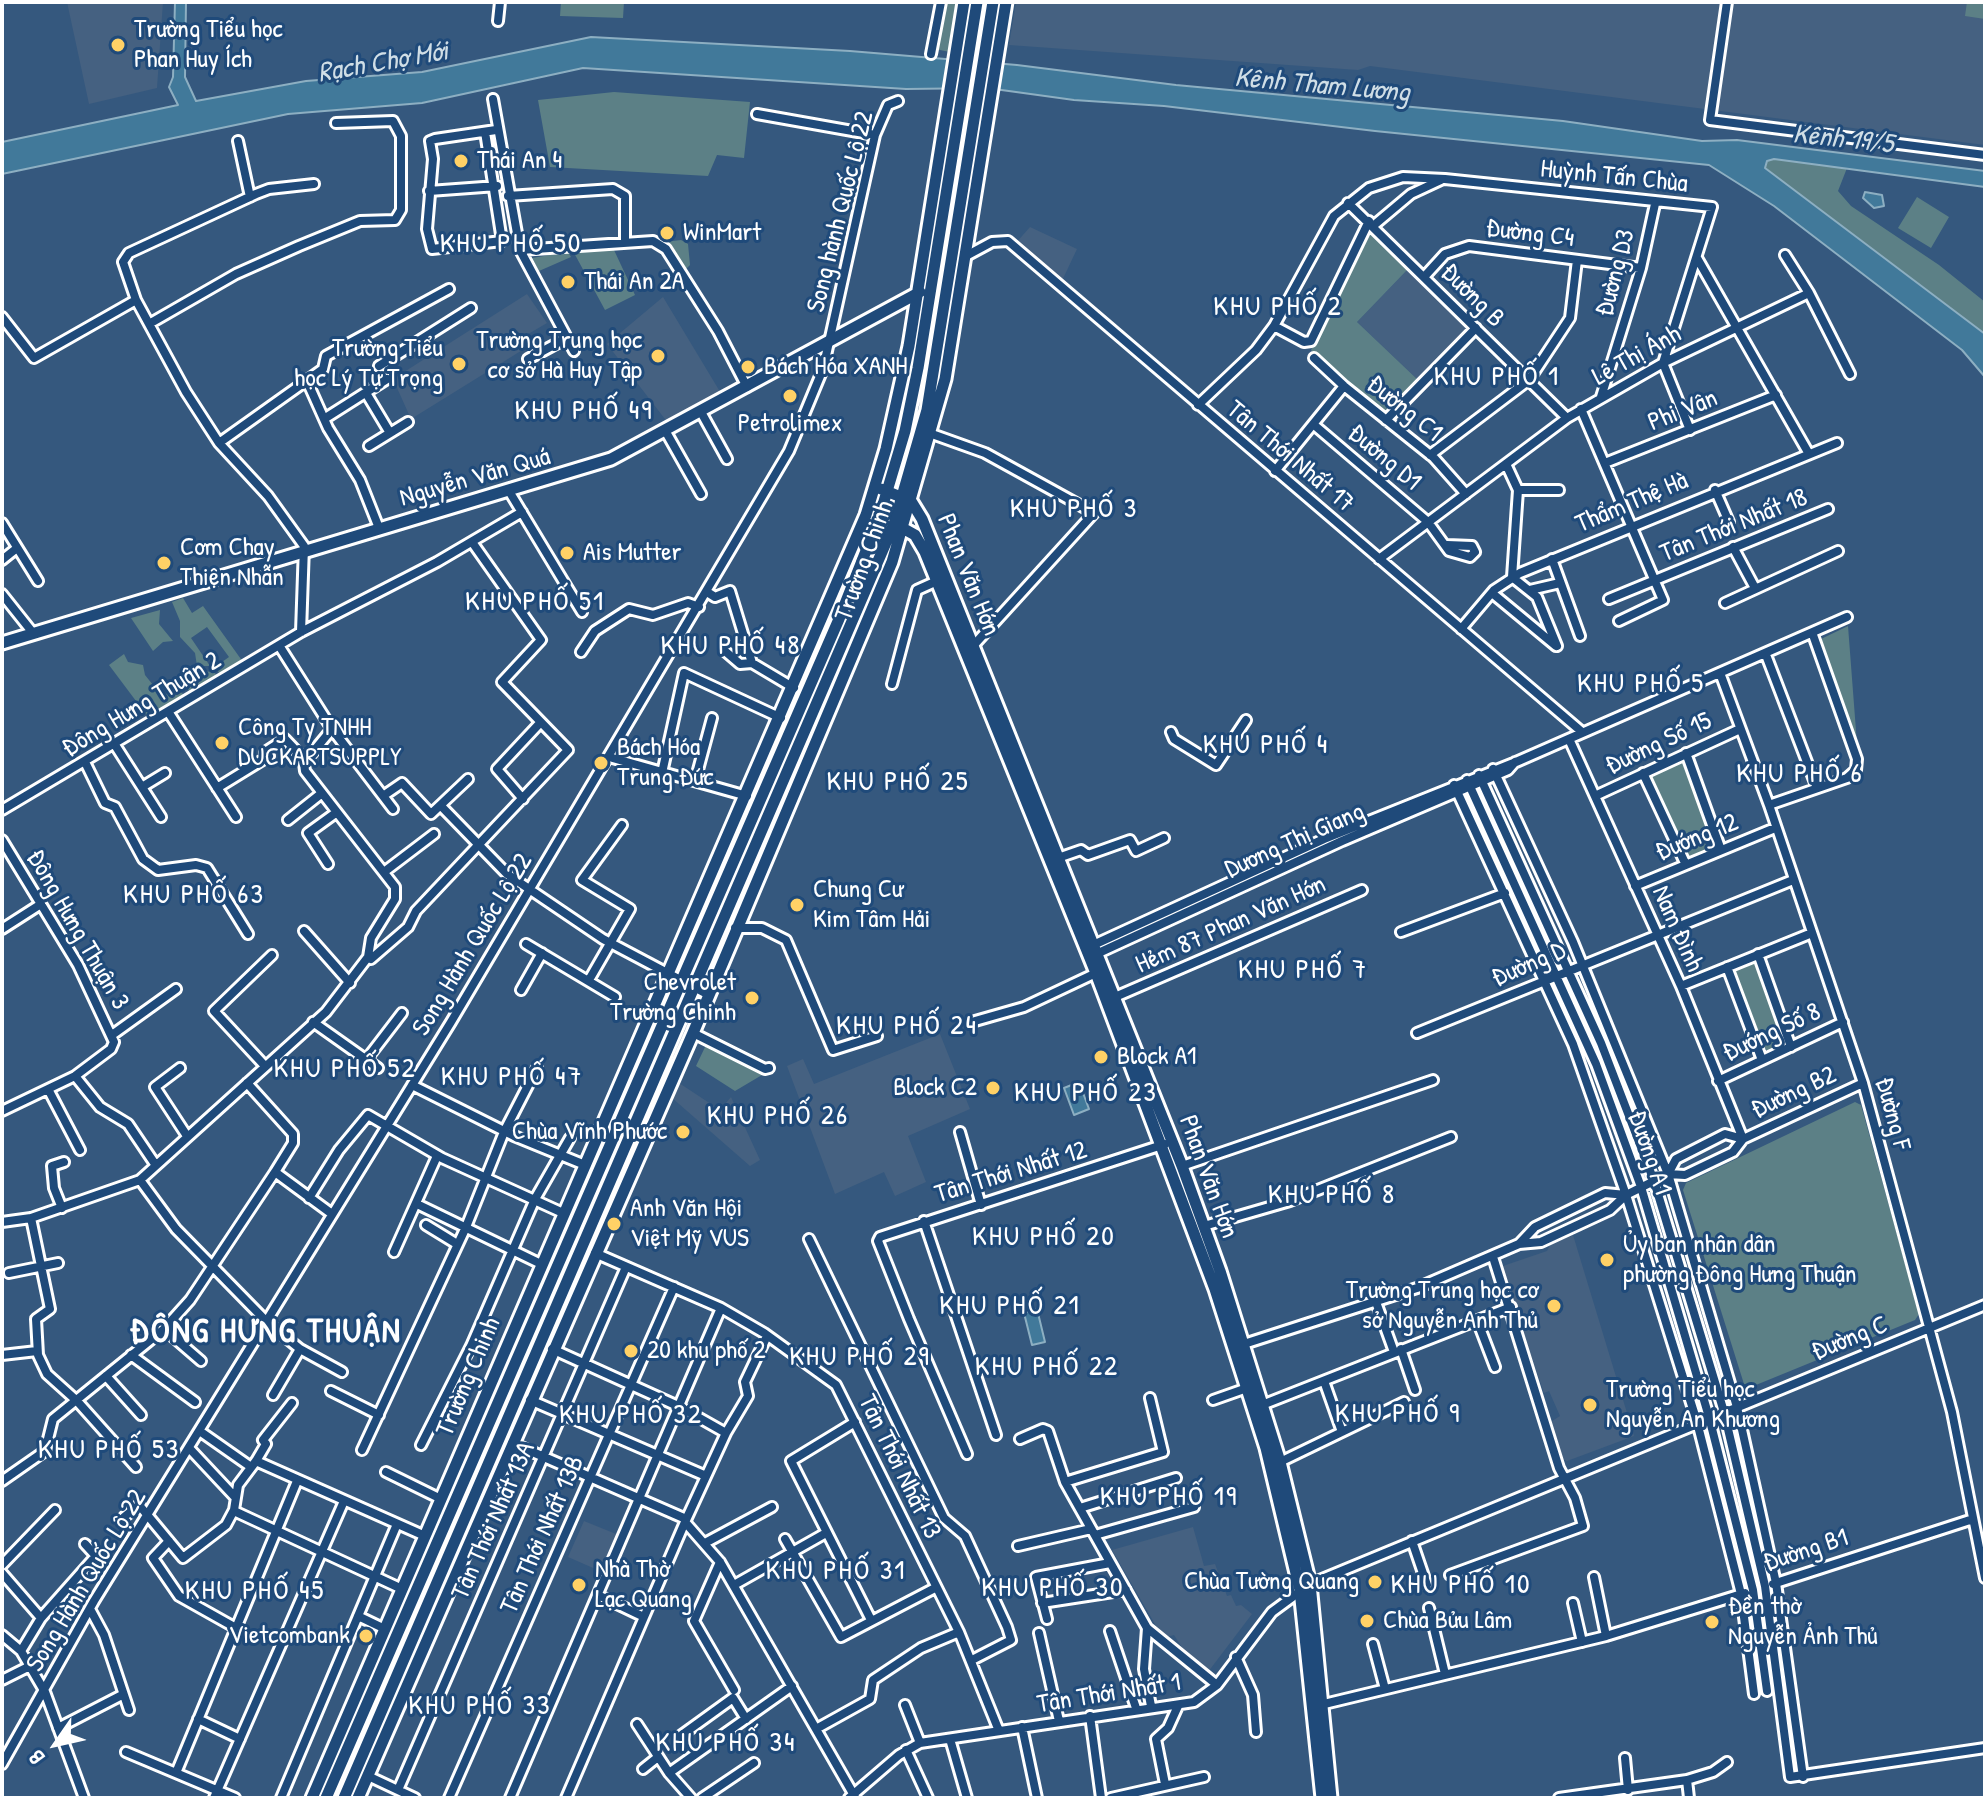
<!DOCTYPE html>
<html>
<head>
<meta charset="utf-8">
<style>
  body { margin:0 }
  #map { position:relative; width:1987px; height:1800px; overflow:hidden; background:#35587e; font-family:"Patrick Hand",sans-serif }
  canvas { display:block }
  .frame { position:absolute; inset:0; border:4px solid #fff; pointer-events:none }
  .north { position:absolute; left:16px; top:1704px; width:80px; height:80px; -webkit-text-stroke:6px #1f4a7a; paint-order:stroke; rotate:236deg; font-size:22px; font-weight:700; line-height:32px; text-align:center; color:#fff }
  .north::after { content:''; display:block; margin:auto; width:28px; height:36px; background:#fff; clip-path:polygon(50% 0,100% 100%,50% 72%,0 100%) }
</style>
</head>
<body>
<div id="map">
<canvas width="1987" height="1800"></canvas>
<div class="frame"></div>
<div class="north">B</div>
</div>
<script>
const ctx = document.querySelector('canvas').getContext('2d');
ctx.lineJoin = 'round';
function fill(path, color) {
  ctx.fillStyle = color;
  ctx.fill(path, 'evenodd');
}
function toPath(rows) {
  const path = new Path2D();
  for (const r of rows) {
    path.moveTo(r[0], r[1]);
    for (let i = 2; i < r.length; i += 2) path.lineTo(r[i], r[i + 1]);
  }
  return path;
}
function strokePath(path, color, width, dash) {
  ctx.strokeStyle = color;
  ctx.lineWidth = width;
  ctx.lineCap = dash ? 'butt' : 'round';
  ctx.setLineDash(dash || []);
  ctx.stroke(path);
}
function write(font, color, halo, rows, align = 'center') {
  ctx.font = font + ' "Patrick Hand",sans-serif';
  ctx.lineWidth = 6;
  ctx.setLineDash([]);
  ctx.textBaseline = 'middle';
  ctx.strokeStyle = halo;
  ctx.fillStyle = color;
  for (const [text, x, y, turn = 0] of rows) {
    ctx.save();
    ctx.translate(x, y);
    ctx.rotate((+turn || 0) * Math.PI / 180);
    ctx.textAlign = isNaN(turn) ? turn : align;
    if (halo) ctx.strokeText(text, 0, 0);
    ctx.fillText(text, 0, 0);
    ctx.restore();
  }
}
const built = toPath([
  [67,2,163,2,157,88,89,104],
  [1016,2,1985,2,1985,145,1370,66,1358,70,1009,45],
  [1030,227,1077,249,1060,285,1015,244],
  [1409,268,1469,326,1418,380,1357,322],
  [527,294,547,323,518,340,524,349,411,419,393,379],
  [663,297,722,395,668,423,607,344],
  [940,1034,970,1109,908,1136,926,1182,895,1196,884,1172,835,1194,787,1066,803,1059,814,1084],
  [676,1081,720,1110,731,1097,760,1160,750,1166,671,1097],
  [1573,1235,1634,1436,1567,1461,1560,1458,1549,1423,1560,1416,1549,1391,1544,1393,1502,1272,1503,1266,1547,1251,1550,1245],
  [584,1521,616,1534,600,1571,568,1557],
  [1193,1527,1204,1566,1215,1564,1227,1596,1231,1595,1236,1606,1241,1605,1252,1614,1208,1672,1188,1657,1174,1635,1163,1638,1112,1550]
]);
const green = toPath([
  [561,2,624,2,623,18,560,16],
  [944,2,959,2,950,52,935,49],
  [1967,2,1985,2,1985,19,1965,16],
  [614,92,750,102,744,158,717,155,708,176,550,167,538,100],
  [1774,159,1847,168,1838,191,1851,206,1939,265,1985,302,1985,334,1765,169,1767,161],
  [1917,197,1949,217,1931,248,1898,228],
  [1370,225,1409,268,1357,322,1418,380,1385,413,1311,350],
  [681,240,688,244,690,265,686,269,664,242],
  [614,250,635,295,605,310,573,251],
  [568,252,571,257,539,271,532,258],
  [183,598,192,613,203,606,243,662,221,676,215,667,229,657,207,627,191,638,210,666,197,666,195,653,180,637,180,621,172,602],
  [160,610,159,624,173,641,163,642,153,651,131,618],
  [1848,626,1858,757,1819,640],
  [124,654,128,662,143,665,145,675,157,690,167,694,182,693,187,700,151,721,109,665],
  [197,669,215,673,218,679,192,695,185,685],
  [1681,759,1685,760,1716,844,1714,849,1693,858,1687,855,1651,778,1653,772],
  [1756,960,1784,1039,1782,1045,1768,1051,1762,1046,1734,973,1737,966],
  [706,1045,762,1075,735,1091,696,1066],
  [1855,1102,1861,1105,1919,1314,1915,1320,1751,1387,1744,1384,1683,1190,1686,1183]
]);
const water = toPath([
  [175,2,186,2,185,77,196,101,306,81,422,72,591,37,850,51,1017,65,1176,85,1563,121,1702,141,1737,140,1985,171,1985,187,1774,159,1767,161,1765,168,1985,334,1985,377,1962,350,1774,206,1709,165,1375,131,1164,106,1074,100,987,88,906,89,583,68,422,103,288,114,2,174,2,142,178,105,169,87,173,77,175,2],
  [1865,192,1882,195,1884,206,1874,208,1863,198,1865,192],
  [1079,1082,1089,1109,1074,1115,1064,1088,1079,1082],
  [1037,1309,1045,1342,1032,1345,1024,1313,1037,1309]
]);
const minor = toPath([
  [1727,2,1710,120,1985,155],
  [498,21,500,2],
  [931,54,941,2],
  [493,99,520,250,574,351],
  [757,114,875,135],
  [485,132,502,241,432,249,427,229,433,159,430,141,435,139,496,130],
  [238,141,250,197],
  [429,191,497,186],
  [508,196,613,189,625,196,625,243],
  [1348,203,1567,418],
  [1373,226,1411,194,1441,180],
  [520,250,653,241,666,249,718,331,747,387],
  [1785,255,1809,293,1850,374],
  [966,256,992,242,1008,241,1582,732],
  [1697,258,1809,454],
  [1424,277,1445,254,1469,246,1641,268],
  [2,317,34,358,136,300],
  [149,324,236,274,299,246,360,221,395,220,401,210,401,136,393,121,336,123],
  [1274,326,1304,342,1311,341,1369,221],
  [1314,358,1344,386,1434,458,1466,494],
  [528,359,567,338],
  [379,366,471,308],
  [307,381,328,428,360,480,379,528],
  [366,393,390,433],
  [1601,397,1641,268,1655,204],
  [1198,405,1256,350,1274,326,1334,216,1369,188,1403,177,1445,179,1712,207,1663,363,1690,430],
  [1581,409,1663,600,1619,621],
  [701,412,727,459],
  [324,419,387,379],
  [1386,420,1476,328],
  [1313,424,1428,522,1449,551,1470,557,1475,552,1472,546,1447,545],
  [666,432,701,494],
  [932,434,985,453,1094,513,973,646],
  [219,443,323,369,326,356,449,289],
  [369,446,408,422],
  [1430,455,1529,380,1570,318,1577,260],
  [1605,463,1776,395],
  [1506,464,1518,490,1512,577,1537,597,1557,646],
  [1275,471,1344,386],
  [1518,490,1559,490],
  [1715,490,1729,522],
  [509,491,582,612],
  [2,523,38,581],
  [1733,547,1755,588],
  [1379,559,1567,418,1663,363,1809,293],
  [1552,559,1580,636],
  [2,560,17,548],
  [1530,590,1560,583],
  [707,592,715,597,730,591,752,663],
  [1492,593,1556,646],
  [2,594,33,633],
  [1609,599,1828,509],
  [1725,603,1838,551],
  [1461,629,1494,590,1520,573,1837,443],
  [301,632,304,546,268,496,219,443,186,392,136,300,123,262,129,253,256,194,269,189,314,184],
  [280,647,332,729,393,809],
  [581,652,595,631,629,609,653,615,688,603,699,607],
  [726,652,740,664,752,663,794,688],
  [1766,655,1817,788],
  [1720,673,1769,805,1863,1083,1952,1412,1985,1578],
  [892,684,917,590,937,581],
  [169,713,236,817],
  [1171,732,1174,739,1216,765,1246,720],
  [1569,739,1681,986,1743,1139],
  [115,745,161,817],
  [265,752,285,739,306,761],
  [1686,753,1721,850],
  [609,757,747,796],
  [85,762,105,803,115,807,143,859,158,870,196,865,207,868,248,934],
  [1493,769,1573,942,1668,1174,1737,1407,1776,1583,1803,1777],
  [662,773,684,673,781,718],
  [1643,773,1686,865],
  [1479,775,1601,1043,1654,1181,1724,1412,1765,1586,1790,1777,1985,1748],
  [1467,780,1596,1064,1641,1187,1709,1417,1753,1590,1767,1691],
  [695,781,712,718],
  [1454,785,1573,1044,1626,1195,1697,1422,1741,1594,1754,1694],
  [142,787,165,773],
  [217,788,269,756],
  [383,796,402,783,431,814,468,779],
  [1595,796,1740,729],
  [523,799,497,769,540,723],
  [1769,805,1847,778,1856,770,1857,759,1813,635],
  [441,806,507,874,603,939,707,994],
  [2,810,301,632,437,562,522,512],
  [288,820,322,793],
  [2,840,78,965,114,1042,111,1049,75,1076,2,1111],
  [1058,858,1081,850,1088,855,1130,840,1136,851,1164,838],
  [328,864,308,833,337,812],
  [384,872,434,834],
  [1635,886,1775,828],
  [735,928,762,928,786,940,833,1050,877,1036],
  [2,929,41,904],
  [304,931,350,983],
  [1401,932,1505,893],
  [526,944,615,997],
  [1089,947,1324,839,1516,762,1847,617],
  [1758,954,1791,1047],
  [1092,956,1342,841,1508,770,1515,762],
  [371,959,408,927,416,911,568,750,502,682,541,640,472,542],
  [1727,967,1762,1060],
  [589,980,630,909,582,880,622,825],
  [1681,986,1812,933],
  [521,990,542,953],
  [1115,997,1362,890],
  [975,1021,1024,1007,1096,973],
  [313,1022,378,1068],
  [693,1033,765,1069,769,1068],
  [1417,1033,1793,880],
  [112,1035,176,989],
  [366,1060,402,1013],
  [265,1066,214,1011,272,955],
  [180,1068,155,1087,187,1136],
  [75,1076,100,1107,128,1124,155,1164],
  [1718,1081,1843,1022],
  [412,1085,514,1136,585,1165],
  [48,1089,80,1150],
  [960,1132,981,1205],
  [1182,1166,1433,1080],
  [275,1172,332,1214],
  [1668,1174,1676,1159,1725,1134,1743,1139],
  [140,1180,176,1229,267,1322,300,1349,342,1372],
  [309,1198,339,1150,368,1115,442,1158,563,1213],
  [417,1204,541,1264],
  [62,1208,54,1188,52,1166,64,1162],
  [31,1218,50,1309,36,1319,38,1355,47,1374,77,1401,136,1467],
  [924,1221,996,1435],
  [2,1222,31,1218,140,1180,326,1012,368,957,371,938,395,899,395,887,305,771,304,763,332,729],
  [426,1225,457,1244],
  [1204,1226,1290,1201,1451,1137],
  [809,1239,944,1518,965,1536,1007,1627,1011,1640,972,1660],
  [1519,1244,1541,1242,1610,1210,1626,1195,1668,1174,1685,1175,1733,1152,1743,1139,1863,1083],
  [394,1252,437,1156],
  [595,1253,721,1308,764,1333,836,1385,959,1632,999,1731],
  [9,1273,58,1263],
  [1376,1302,1394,1352],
  [1477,1320,1495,1367],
  [164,1329,201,1361],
  [1244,1344,1417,1288,1519,1244,1535,1227,1605,1193,1626,1195],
  [552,1349,680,1407,726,1433],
  [1401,1349,1415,1390],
  [2,1355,37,1351],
  [131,1355,195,1402],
  [106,1376,141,1415],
  [1324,1381,1342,1432],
  [331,1391,379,1415],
  [273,1395,300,1349],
  [530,1400,706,1476],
  [1213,1400,1247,1388],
  [1262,1405,1511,1307],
  [855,1422,791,1461,871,1620],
  [201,1432,251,1467],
  [1020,1439,1043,1429,1048,1431,1065,1482,1147,1628,1217,1685],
  [512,1443,686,1519],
  [421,1445,471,1346,535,1199,570,1138],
  [190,1449,234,1496],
  [362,1450,466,1227,504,1132,537,1068],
  [967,1454,909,1319,878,1241,880,1237,1165,1144],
  [256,1461,425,1536],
  [1280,1462,1404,1402],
  [386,1472,441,1499],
  [2,1481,45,1451,53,1419,164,1329,190,1300,275,1172,293,1143,293,1134,247,1083],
  [1065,1482,1163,1452,1150,1398],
  [1080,1508,1176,1478],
  [234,1511,402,1589],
  [124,1517,139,1505,183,1558,226,1525,234,1510,238,1485,256,1461,266,1444,263,1440,292,1403],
  [685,1522,720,1562,855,1797],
  [1095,1535,1194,1507],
  [785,1539,841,1637,935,1588],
  [169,1541,153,1558,179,1596,236,1628],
  [1412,1541,1427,1585],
  [705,1543,772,1507],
  [1018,1546,1091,1529],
  [720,1562,694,1621,734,1690],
  [2,1565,55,1510],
  [2,1573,41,1618,21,1651,45,1692,84,1798],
  [1450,1575,1583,1526,1575,1498,1559,1468,1493,1257],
  [1594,1577,1606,1636],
  [1773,1584,1973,1519],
  [734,1585,826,1533],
  [598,1595,644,1617],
  [1042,1603,1126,1590],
  [1573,1603,1582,1642],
  [1429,1608,1445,1674],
  [90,1609,104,1635,129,1710],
  [358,1616,385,1629],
  [41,1618,96,1556,85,1544],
  [1047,1619,1036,1577,1110,1563],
  [1147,1628,1144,1669,1151,1706],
  [1110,1631,1136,1708],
  [1039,1633,1059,1721],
  [2,1635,21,1651],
  [1373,1644,1385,1689],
  [1236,1657,1253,1695,1256,1732],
  [2,1680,28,1667],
  [905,1705,920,1743],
  [1320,1705,1606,1636,1745,1593],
  [1090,1716,1101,1798],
  [198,1719,240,1739],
  [637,1724,669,1773,691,1798],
  [1022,1727,1037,1798],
  [58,1728,122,1695],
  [816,1729,870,1699,873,1680,921,1648,959,1632],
  [679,1737,733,1698,746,1719],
  [950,1739,967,1798],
  [906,1750,928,1798],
  [126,1752,235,1798],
  [1625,1758,1628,1790],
  [2,1764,94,1601,451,1022,789,451,823,369,875,135,888,105,898,101],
  [643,1769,658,1757],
  [176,1773,297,1481],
  [669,1773,792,1686],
  [368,1776,415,1798],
  [1687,1780,1689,1798],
  [1165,1784,1156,1739,1168,1728,1178,1706],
  [398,1790,626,1267],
  [214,1798,344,1501],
  [281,1798,397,1524],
  [449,1798,674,1287],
  [510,1798,721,1308],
  [566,1798,685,1522,726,1433,748,1396,745,1382,767,1336],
  [702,1798,754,1763],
  [849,1798,899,1755,920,1743,1194,1702,1217,1685,1272,1612,1310,1584,1985,1305],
  [1111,1798,1204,1777],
  [1559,1798,1687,1780,1713,1772,1727,1762]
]);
const major = toPath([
  [881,489,911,501,922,519,1182,1166,1220,1271,1280,1462,1310,1584,1331,1798],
  [897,525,915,535,925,552,1096,973,1215,1289,1266,1448,1300,1590,1322,1798],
  [2,643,611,459,920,292],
  [312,1798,866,515,886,449,909,346,964,2],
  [326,1798,839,619,879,518,905,431,918,368,977,2],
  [344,1798,894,524,927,410,993,2],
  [358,1798,693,1033,892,562,945,379,1006,2]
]);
const markers = [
  [118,45,8,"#ffd166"],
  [461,161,8,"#ffd166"],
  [667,233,8,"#ffd166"],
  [568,282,8,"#ffd166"],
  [658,356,8,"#ffd166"],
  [459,364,8,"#ffd166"],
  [748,367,8,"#ffd166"],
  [790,396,8,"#ffd166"],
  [567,553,8,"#ffd166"],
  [164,563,8,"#ffd166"],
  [222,743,8,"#ffd166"],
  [601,763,8,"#ffd166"],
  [797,905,8,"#ffd166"],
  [752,998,8,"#ffd166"],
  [1101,1057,8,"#ffd166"],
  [993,1088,8,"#ffd166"],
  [683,1132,8,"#ffd166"],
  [614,1224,8,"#ffd166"],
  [1607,1260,8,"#ffd166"],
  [1554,1306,8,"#ffd166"],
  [631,1351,8,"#ffd166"],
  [1590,1405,8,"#ffd166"],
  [1375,1582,8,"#ffd166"],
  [579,1585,8,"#ffd166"],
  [1367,1621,8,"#ffd166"],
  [1712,1622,8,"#ffd166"],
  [366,1636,8,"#ffd166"]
];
const poiNames = [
  ["Trường Tiểu học",134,30],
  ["Phan Huy Ích",134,60],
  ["Thái An 4",477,161],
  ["WinMart",683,233],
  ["Thái An 2A",584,282],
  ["Trường Trung học",642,341,"right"],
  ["cơ sở Hà Huy Tập",642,371,"right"],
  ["Trường Tiểu",443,349,"right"],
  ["học Lý Tự Trọng",443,379,"right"],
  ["Bách Hóa XANH",764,367],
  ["Petrolimex",790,424,"center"],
  ["Cơm Chay",180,548],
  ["Thiện Nhẫn",180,578],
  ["Ais Mutter",583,553],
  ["Công Ty TNHH",238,728],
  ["DUCKARTSUPPLY",238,758],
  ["Bách Hóa",617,748],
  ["Trung Đức",617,778],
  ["Chung Cư",813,890],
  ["Kim Tâm Hải",813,920],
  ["Chevrolet",736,983,"right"],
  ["Trường Chinh",736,1013,"right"],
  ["Block A1",1117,1057],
  ["Block C2",977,1088,"right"],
  ["Chùa Vĩnh Phước",667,1132,"right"],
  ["Anh Văn Hội",630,1209],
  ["Việt Mỹ VUS",630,1239],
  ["Ủy ban nhân dân",1623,1245],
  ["phường Đông Hưng Thuận",1623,1275],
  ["Trường Trung học cơ",1538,1291,"right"],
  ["sở Nguyễn Anh Thủ",1538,1321,"right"],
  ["20 khu phố 2",647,1351],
  ["Trường Tiểu học",1606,1390],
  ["Nguyễn An Khương",1606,1420],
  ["Nhà Thờ",595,1570],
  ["Lạc Quang",595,1600],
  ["Chùa Tường Quang",1359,1582,"right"],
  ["Đền thờ",1728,1607],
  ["Nguyễn Ảnh Thủ",1728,1637],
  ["Chùa Bửu Lâm",1383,1621],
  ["Vietcombank",350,1636,"right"]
];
const streetNames = [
  ["Huỳnh Tấn Chùa",1614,177,6],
  ["Song hành Quốc Lộ 22",841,212,-76],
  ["Đường C4",1530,234,7],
  ["Đường D3",1616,273,-75],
  ["Đường B",1472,296,45],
  ["Lê Thị Ánh",1637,356,-29],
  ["Đường C1",1404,409,39],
  ["Phi Vân",1683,411,-22],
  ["Tân Thới Nhất 17",1290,457,40],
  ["Đường D1",1384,458,40],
  ["Nguyễn Văn Quá",475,478,-16],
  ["Thẩm Thệ Hà",1632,503,-23],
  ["Tân Thới Nhất 18",1734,526,-22],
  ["Trường Chinh",865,561,-70],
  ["Phan Văn Hớn",968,575,68],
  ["Đông Hưng Thuận 2",142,705,-31],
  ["Đường Số 15",1659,744,-25],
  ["Đướng 12",1697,838,-22],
  ["Dương Thị Giang",1295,841,-24],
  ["Hẻm 87 Phan Văn Hớn",1231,925,-24],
  ["Nam Đình",1677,929,66],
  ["Đông Hưng Thuận 3",77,930,60],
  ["Song Hành Quốc Lộ 22",473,945,-59],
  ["Đường D",1529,965,-23],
  ["Đướng Số 8",1772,1033,-25],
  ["Đường B2",1794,1093,-25],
  ["Đường F",1892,1114,75],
  ["Đường A1",1649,1153,71],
  ["Tân Thới Nhất 12",1011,1173,-17],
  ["Phan Văn Hớn",1208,1177,70],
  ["Đường C",1850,1339,-22],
  ["Trường Chinh",469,1377,-67],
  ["Tân Thới Nhất 13",899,1467,64],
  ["Tân Thới Nhất 13A",494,1521,-66],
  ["Tân Thới Nhất 13B",543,1535,-66],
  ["Đường B1",1806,1551,-18],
  ["Song Hành Quốc Lộ 22",87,1581,-59],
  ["Tân Thới Nhất 1",1109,1694,-9]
];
const waterNames = [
  ["Rạch Chợ Mới",383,63,-10],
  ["Kênh Tham Lương",1322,86,5],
  ["Kênh 19/5",1843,140,6]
];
const neighbourhoodNames = [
  ["KHU PHỐ 50",511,245],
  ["KHU PHỐ 2",1278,308],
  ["KHU PHỐ 1",1497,378],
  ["KHU PHỐ 49",584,412],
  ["KHU PHỐ 3",1074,510],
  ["KHU PHỐ 51",535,603],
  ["KHU PHỐ 48",731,647],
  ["KHU PHỐ 5",1641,685],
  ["KHU PHỐ 4",1266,746],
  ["KHU PHỐ 6",1800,775],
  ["KHU PHỐ 25",898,783],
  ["KHU PHỐ 63",194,896],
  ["KHU PHỐ 7",1303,971],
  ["KHU PHỐ 24",907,1027],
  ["KHU PHỐ 52",345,1070],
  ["KHU PHỐ 47",512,1078],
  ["KHU PHỐ 23",1086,1094],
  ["KHU PHỐ 26",778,1117],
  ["KHU PHỐ 8",1332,1196],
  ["KHU PHỐ 20",1044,1238],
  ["KHU PHỐ 21",1010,1307],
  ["KHU PHỐ 29",860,1358],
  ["KHU PHỐ 22",1047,1368],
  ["KHU PHỐ 9",1398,1415],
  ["KHU PHỐ 32",631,1416],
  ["KHU PHỐ 53",109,1451],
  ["KHU PHỐ 19",1169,1498],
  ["KHU PHỐ 31",836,1572],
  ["KHU PHỐ 10",1461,1586],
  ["KHU PHỐ 30",1053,1589],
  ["KHU PHỐ 45",255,1592],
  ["KHU PHỐ 33",480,1707],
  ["KHU PHỐ 34",726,1744]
];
const districtNames = [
  ["ĐÔNG HƯNG THUẬN",266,1333]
];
fill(built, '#456181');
fill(green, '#5c8086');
fill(water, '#41799a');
strokePath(water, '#8dafc2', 2);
strokePath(minor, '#fff', 14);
strokePath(major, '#fff', 17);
strokePath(minor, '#1f4a7a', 8);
strokePath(major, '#1f4a7a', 11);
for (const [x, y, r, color] of markers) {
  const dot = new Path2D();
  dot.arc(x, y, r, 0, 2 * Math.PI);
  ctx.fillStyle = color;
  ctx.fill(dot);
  strokePath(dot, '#1f4a7a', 3);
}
write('26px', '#fff', '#1f4a7a', poiNames, 'left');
write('26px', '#fff', '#1f4a7a', streetNames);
write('italic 28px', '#d0dee6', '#1f4a7a', waterNames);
ctx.letterSpacing = '2px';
write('28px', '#fff', '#1f4a7a', neighbourhoodNames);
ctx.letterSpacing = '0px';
ctx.letterSpacing = '2px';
write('bold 34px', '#fff', '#1f4a7a', districtNames);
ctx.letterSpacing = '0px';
</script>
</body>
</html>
